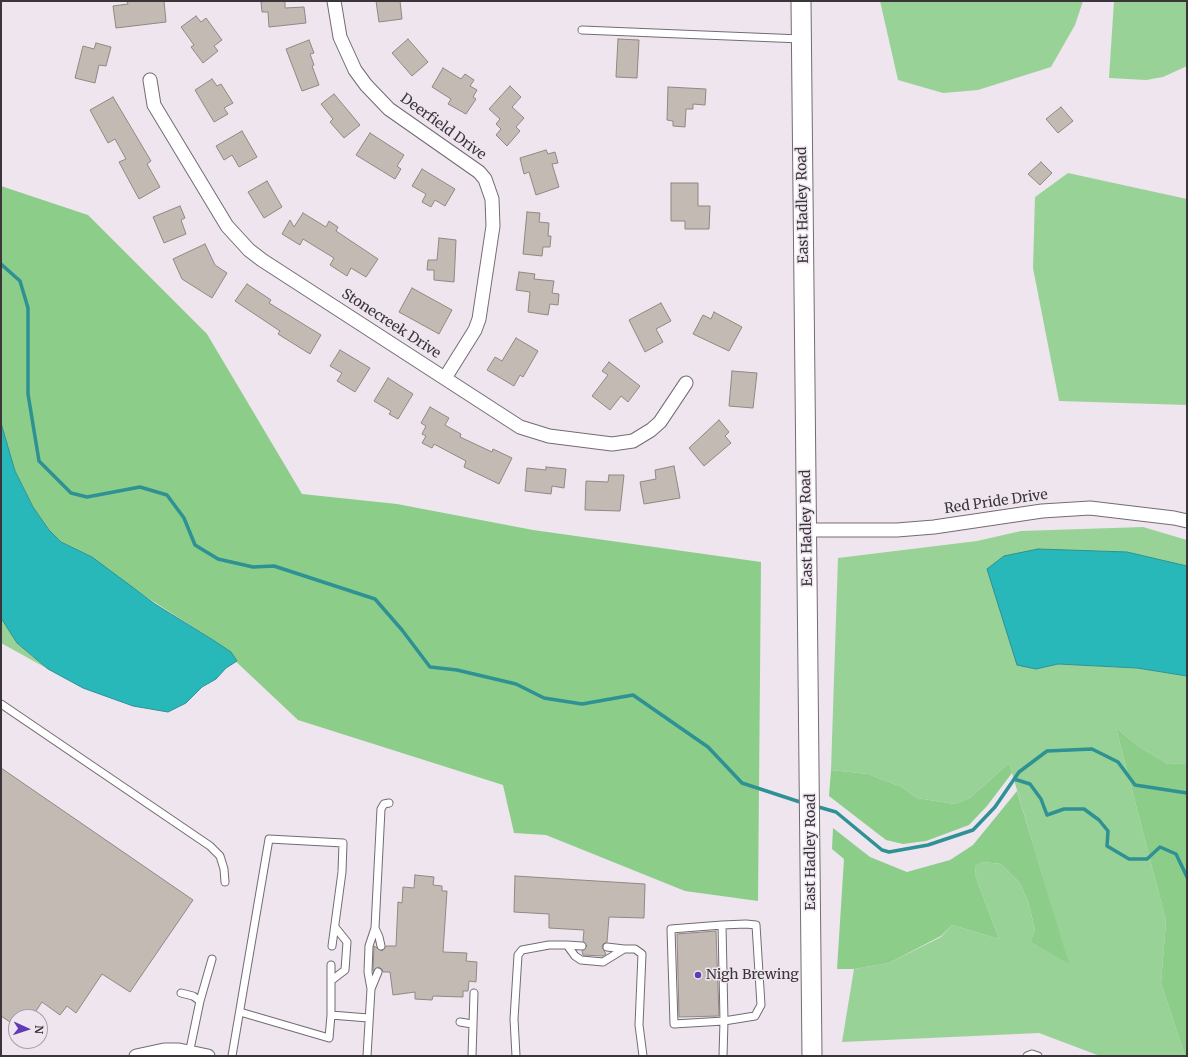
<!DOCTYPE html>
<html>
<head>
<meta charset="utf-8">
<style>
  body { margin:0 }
  #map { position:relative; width:1188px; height:1057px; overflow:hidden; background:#eee5ee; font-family:Merriweather,serif }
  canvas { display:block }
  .frame { position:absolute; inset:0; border:2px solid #393539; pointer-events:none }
  .north { position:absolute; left:8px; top:1009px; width:40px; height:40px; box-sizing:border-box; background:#eee5ee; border:1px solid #a69fa6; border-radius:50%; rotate:93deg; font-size:11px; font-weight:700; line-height:16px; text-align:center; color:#393539 }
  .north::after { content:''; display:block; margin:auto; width:14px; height:18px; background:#613bb3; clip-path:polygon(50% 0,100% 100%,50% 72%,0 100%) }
</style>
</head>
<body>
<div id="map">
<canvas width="1188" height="1057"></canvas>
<div class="frame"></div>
<div class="north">N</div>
</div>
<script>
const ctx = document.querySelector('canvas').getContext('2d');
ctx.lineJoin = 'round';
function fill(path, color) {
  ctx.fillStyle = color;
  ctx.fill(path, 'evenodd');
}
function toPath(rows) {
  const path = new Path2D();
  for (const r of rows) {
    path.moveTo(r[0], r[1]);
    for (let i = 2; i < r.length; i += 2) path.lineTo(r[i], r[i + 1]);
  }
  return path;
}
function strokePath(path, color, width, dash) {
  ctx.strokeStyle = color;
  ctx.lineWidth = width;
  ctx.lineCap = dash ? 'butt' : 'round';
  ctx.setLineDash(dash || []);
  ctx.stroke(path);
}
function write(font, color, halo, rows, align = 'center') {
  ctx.font = font + ' Merriweather,serif';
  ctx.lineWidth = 3;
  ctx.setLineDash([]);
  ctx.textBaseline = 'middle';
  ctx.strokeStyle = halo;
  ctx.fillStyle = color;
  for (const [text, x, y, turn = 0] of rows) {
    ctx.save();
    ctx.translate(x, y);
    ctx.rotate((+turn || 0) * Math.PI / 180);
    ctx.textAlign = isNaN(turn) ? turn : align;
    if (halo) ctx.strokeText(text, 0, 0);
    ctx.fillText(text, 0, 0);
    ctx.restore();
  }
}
const green = toPath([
  [880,1,1083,1,1075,25,1051,67,978,90,943,93,898,80],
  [1114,1,1187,1,1187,66,1163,77,1146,80,1109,78],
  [1068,173,1187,199,1187,405,1059,401,1033,268,1035,197],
  [1143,527,1187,540,1187,566,1127,552,1036,669,1058,664,1137,668,1187,676,1187,763,1168,764,1138,746,1116,728,1166,921,1161,983,1185,1056,1100,1056,1039,1033,842,1042,854,969,889,963,941,937,952,925,999,939,975,875,976,865,983,862,1001,864,1019,882,1028,901,1035,930,1030,942,1068,963,1009,763,970,798,954,804,917,798,902,787,868,774,831,770,838,558,977,541,1021,531],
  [1,618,17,643,48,669,1,643]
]);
const forest = toPath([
  [1,186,88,215,207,334,302,494,397,504,533,530,761,562,758,901,685,891,546,835,514,833,503,785,298,720,213,640,117,578,92,557,61,542,49,530,33,507,15,471,1,423],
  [1116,728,1138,746,1168,764,1187,763,1187,1056,1185,1056,1161,983,1166,921],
  [1009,763,1012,773,987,806,969,825,926,841,903,844,886,840,829,796,831,770,868,774,902,787,917,798,954,804,970,798],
  [1017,791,1069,964,1030,942,1035,930,1028,901,1019,882,1001,864,983,862,976,865,975,875,999,939,952,925,941,936,889,963,854,969,837,969,844,859,832,849,833,828,870,857,907,872,950,860,973,845]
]);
const water = toPath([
  [1,423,15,471,33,507,49,530,61,542,92,557,155,604,213,640,231,652,237,661,226,668,216,679,202,687,186,703,168,712,133,706,83,688,48,669,17,643,1,618,1,423],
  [1038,549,1127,552,1187,566,1187,676,1137,668,1058,664,1036,669,1017,665,987,569,1004,556,1038,549]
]);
const stream = toPath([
  [1,264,20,281,28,308,28,394,39,461,71,493,87,497,140,487,167,495,184,518,195,545,218,559,253,567,274,566,375,599,402,630,430,667,457,670,516,684,544,698,582,704,633,695,708,747,742,783,803,803],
  [1014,779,1030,784,1041,799,1047,815,1064,809,1084,809,1099,820,1108,831,1107,846,1129,859,1147,859,1160,847,1176,854,1187,877],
  [815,806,836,812,882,850,889,852,928,845,973,830,995,807,1019,772,1047,751,1092,749,1118,762,1135,785,1187,793]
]);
const building = toPath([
  [127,1,164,1,166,22,116,28,113,6,128,4,127,1],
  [266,1,285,1,285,8,304,7,306,23,269,27,268,12,262,12,261,2,266,1],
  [376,1,400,1,402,19,379,22,376,1],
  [196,16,201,22,206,18,222,40,214,46,218,51,203,63,191,47,194,45,181,27,196,16],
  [408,39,428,62,412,76,392,53,408,39],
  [618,39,639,40,637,78,616,77,618,39],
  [309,40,314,53,310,54,314,65,312,66,319,85,302,91,286,49,309,40],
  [96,43,111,47,106,66,99,65,95,83,75,78,83,46,94,49,96,43],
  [443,68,461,79,465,74,474,80,470,86,477,90,473,97,476,99,466,114,448,104,451,99,432,87,443,68],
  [212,79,217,86,221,84,233,103,224,108,228,114,214,122,195,90,212,79],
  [510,86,521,97,512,107,524,118,516,127,520,131,507,146,496,135,501,129,496,124,500,119,489,109,510,86],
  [668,87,706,89,705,105,693,104,693,109,686,109,685,127,673,126,673,121,667,120,668,87],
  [334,94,360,125,344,138,330,122,333,119,321,104,334,94],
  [113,97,151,161,147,164,160,187,139,199,119,162,126,159,115,139,108,143,90,110,113,97],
  [1061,107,1073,121,1058,133,1046,119,1061,107],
  [242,131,257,157,239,167,232,155,224,160,216,146,242,131],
  [370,133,404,155,397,166,401,169,395,179,356,155,370,133],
  [546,150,548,154,555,152,558,163,552,164,559,187,536,195,529,172,524,174,520,158,546,150],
  [1041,162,1052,173,1040,185,1028,174,1041,162],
  [422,169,455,189,445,206,435,200,431,207,422,202,426,194,412,186,422,169],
  [267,181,282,207,264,218,248,192,267,181],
  [671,183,698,183,698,206,710,206,709,229,685,229,685,221,671,221,671,183],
  [180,206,185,218,181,220,186,234,164,243,153,217,180,206],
  [527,212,540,213,539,222,549,223,548,236,551,236,550,247,543,247,542,256,523,254,527,212],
  [303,213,326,227,329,221,338,227,336,231,378,259,366,277,351,268,347,276,330,265,334,258,303,239,300,245,282,234,290,220,294,227,303,213],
  [439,238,456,240,454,282,434,280,434,270,427,270,428,260,437,260,439,238],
  [205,244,215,265,227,273,212,298,182,279,173,259,205,244],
  [519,272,535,274,534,279,554,281,552,293,559,294,558,305,550,304,548,315,528,312,530,292,516,290,519,272],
  [247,284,271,300,269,303,321,335,310,354,278,334,280,331,235,301,247,284],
  [412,288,452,310,439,334,399,312,412,288],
  [661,303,671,321,656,329,663,342,645,352,629,320,661,303],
  [714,312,742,327,729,351,693,334,703,315,711,319,714,312],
  [516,338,538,351,523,377,520,375,514,386,487,370,495,357,502,361,516,338],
  [340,350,370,368,355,392,337,381,342,373,330,366,340,350],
  [609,362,640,386,628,402,621,396,610,410,592,396,608,375,602,371,609,362],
  [732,371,757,373,753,408,729,406,732,371],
  [388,378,413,394,398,419,389,414,391,411,374,401,388,378],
  [430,407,449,418,445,425,461,434,460,437,492,452,493,449,512,458,499,484,464,467,466,461,434,444,432,448,422,443,426,436,422,434,426,426,421,423,430,407],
  [719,420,729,432,725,436,731,443,704,466,689,448,719,420],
  [674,466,680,498,644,504,640,482,656,479,655,470,674,466],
  [546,467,566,469,564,488,552,486,551,494,525,491,527,468,546,470,546,467],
  [609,475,624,475,620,511,585,510,586,481,608,482,609,475],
  [1,768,193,900,130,992,102,974,76,1013,67,1006,60,1015,42,1002,32,1017,16,1017,16,1026,1,1016,1,768],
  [415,875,434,877,433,885,442,886,442,891,447,891,443,952,467,953,466,961,477,962,476,982,469,981,468,991,463,991,463,997,433,996,432,1000,415,999,415,992,393,995,390,972,383,972,382,969,378,967,373,971,374,946,382,951,386,946,396,946,398,902,402,903,403,887,414,888,415,875],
  [515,876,645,884,644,918,609,917,607,942,603,944,602,947,606,954,603,956,583,955,582,951,587,946,583,941,584,930,549,928,549,914,514,912,515,876],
  [716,931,719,1016,679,1017,677,934,716,931]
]);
const lane = toPath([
  [582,30,801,39],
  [1,704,210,846,220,856,224,869,225,882],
  [722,925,671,929,674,1024,724,1021,755,1016,761,1005,756,925,746,924,722,925,724,1021,723,1056],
  [375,928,379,937,381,946],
  [567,945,582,946],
  [607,947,624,949],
  [332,980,345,970,347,942,335,927],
  [371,989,378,972],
  [181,993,193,996,200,1001],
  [240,1012,329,1038,331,1015,331,965],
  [331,1015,368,1018],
  [460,1022,472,1024],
  [189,1054,200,1001,212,959],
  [232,1056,269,839,343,843,342,872,332,946],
  [367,1056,371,989,368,972,369,946,375,928,381,809,384,804,389,803],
  [472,1056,474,993],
  [516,1056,514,1019,518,955,522,950,549,945,567,945,575,956,581,960,603,962,624,949,635,949,642,954,639,1025,643,1056],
  [1027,1056,1032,1054,1038,1056]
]);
const street = toPath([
  [334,1,340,37,355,70,366,85,389,109,479,172,485,179,492,199,493,226,479,319,475,330,445,378],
  [150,80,154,105,227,226,249,250,262,260,520,427,549,436,612,444,633,441,651,430,660,422,686,383],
  [807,530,897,530,934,527,1042,511,1090,508,1174,518,1187,521],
  [136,1056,164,1050,179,1050,208,1056]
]);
const secondary = toPath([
  [801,1,812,1056]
]);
const markers = [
  [698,975,4,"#613bb3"]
];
const streetNames = [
  ["Deerfield Drive",443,127,36],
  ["East Hadley Road",803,205,-91],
  ["Stonecreek Drive",391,324,33],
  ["Red Pride Drive",996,502,-8],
  ["East Hadley Road",807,528,-91],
  ["East Hadley Road",811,852,-90]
];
const poiNames = [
  ["Nigh Brewing",706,975]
];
fill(green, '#99d297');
fill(forest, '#8ccd8a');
fill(water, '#29b8ba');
strokePath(water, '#2e9193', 1);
strokePath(stream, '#2e9193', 3.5);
fill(building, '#c3bbb3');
strokePath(building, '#908881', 1);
strokePath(lane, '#736c73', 9);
strokePath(street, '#736c73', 15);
strokePath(secondary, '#736c73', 21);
strokePath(lane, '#fff', 7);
strokePath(street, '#fff', 13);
strokePath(secondary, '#fff', 19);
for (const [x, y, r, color] of markers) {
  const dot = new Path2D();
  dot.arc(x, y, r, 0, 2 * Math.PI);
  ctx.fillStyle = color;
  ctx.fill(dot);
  strokePath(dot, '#eee5ee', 1.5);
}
write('14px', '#393539', '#eee5ee', streetNames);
write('14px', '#393539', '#eee5ee', poiNames, 'left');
</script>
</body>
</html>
